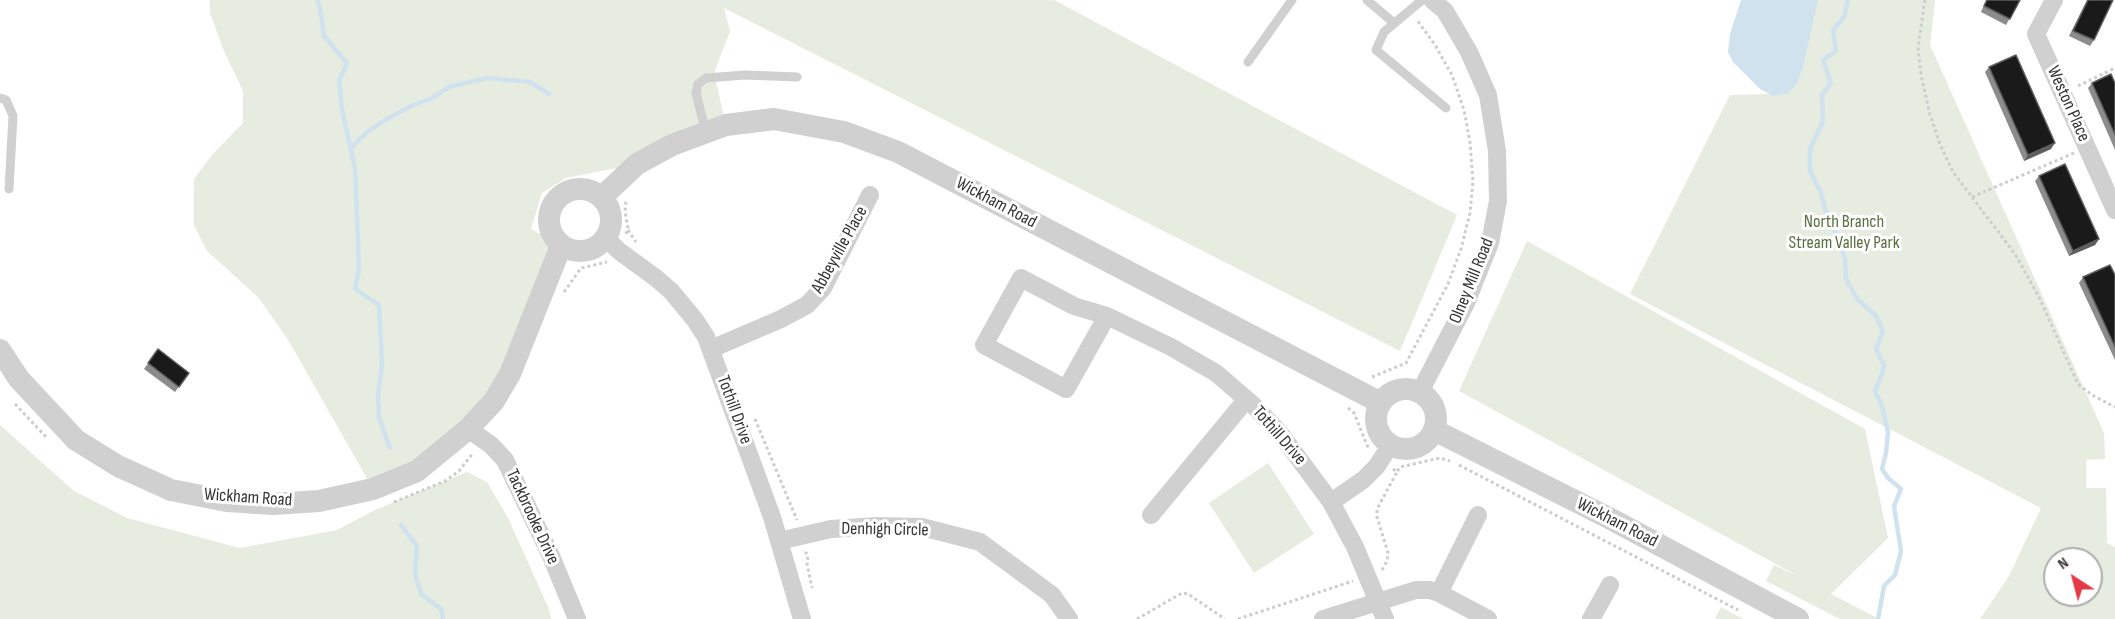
<!DOCTYPE html>
<html>
<head>
<meta charset="utf-8">
<style>
  body { margin:0 }
  #map { position:relative; width:2115px; height:619px; overflow:hidden; background:#fff; font-family:"Sofia Sans Condensed",sans-serif }
  canvas { display:block }
  .north { position:absolute; left:2043px; top:547px; width:60px; height:60px; box-sizing:border-box; background:#fff; border:2px solid #adadad; border-radius:50%; rotate:324deg; font-size:16px; font-weight:700; line-height:24px; text-align:center; color:#333 }
  .north::after { content:''; display:block; margin:auto; width:21px; height:27px; background:#e63946; clip-path:polygon(50% 0,100% 100%,50% 72%,0 100%) }
</style>
</head>
<body>
<div id="map">
<canvas width="2115" height="619"></canvas>
<div class="north">N</div>
</div>
<script>
const ctx = document.querySelector('canvas').getContext('2d');
ctx.lineJoin = 'round';
function fill(path, color) {
  ctx.fillStyle = color;
  ctx.fill(path, 'evenodd');
}
function toPath(rows) {
  const path = new Path2D();
  for (const r of rows) {
    if (r.length === 3) {
      path.moveTo(r[0] + r[2], r[1]);
      path.arc(r[0], r[1], r[2], 0, 2 * Math.PI);
      continue;
    }
    path.moveTo(r[0], r[1]);
    for (let i = 2; i < r.length; i += 2) path.lineTo(r[i], r[i + 1]);
  }
  return path;
}
function strokePath(path, color, width, dash) {
  ctx.strokeStyle = color;
  ctx.lineWidth = width;
  ctx.lineCap = dash ? 'butt' : 'round';
  ctx.setLineDash(dash || []);
  ctx.stroke(path);
}
function write(font, color, halo, rows, align = 'center') {
  ctx.font = font + ' "Sofia Sans Condensed",sans-serif';
  ctx.lineWidth = 6;
  ctx.setLineDash([]);
  ctx.textBaseline = 'middle';
  ctx.strokeStyle = halo;
  ctx.fillStyle = color;
  for (const [text, x, y, turn = 0] of rows) {
    ctx.save();
    ctx.translate(x, y);
    ctx.rotate((+turn || 0) * Math.PI / 180);
    ctx.textAlign = isNaN(turn) ? turn : align;
    if (halo) ctx.strokeText(text, 0, 0);
    ctx.fillText(text, 0, 0);
    ctx.restore();
  }
}
const green = toPath([
  [210,0,1054,0,1457,215,1400,351,724,8,730,31,714,73,726,125,637,164,566,178,542,193,531,229,561,245,530,326,468,429,373,489,290,343,259,298,207,251,194,225,194,179,212,155,243,123,243,91,224,51,210,13],
  [1813,0,1935,0,1930,45,2104,433,2105,459,2086,460,2086,488,2106,488,2107,542,2103,541,2115,547,2115,619,1980,619,2009,576,2041,508,1630,294,1730,95,1771,94],
  [2055,559,2091,559,2091,595,2055,595],
  [1527,241,1865,429,1888,538,1831,594,1879,619,1840,619,1766,581,1774,565,1798,576,1459,391],
  [0,425,74,491,127,518,240,548,337,530,375,510,467,472,487,482,508,518,549,609,551,619,0,619],
  [1268,463,1314,534,1254,573,1209,503],
  [1721,607,1743,619,1715,619]
]);
const water = toPath([
  [1741,0,1818,0,1803,67,1796,85,1787,94,1773,96,1760,89,1733,62,1728,52,1730,34]
]);
const stream = toPath([
  [317,0,320,7,324,36,347,63,339,81,342,110,355,168,359,269,355,289,379,305,382,365,378,395,379,418,390,448],
  [1848,0,1844,17,1833,30,1836,51,1823,60,1831,83,1822,95,1823,121,1810,149,1810,171,1821,193,1829,223,1839,238,1845,260,1846,279,1857,299,1876,316,1883,331,1876,349,1884,365,1882,374,1875,391,1882,406,1888,432,1886,453,1882,469,1888,478,1901,489,1894,506,1901,551,1895,575,1884,586,1878,619],
  [351,148,366,133,385,120,411,106,432,98,449,87,487,78,530,82,549,94],
  [401,525,417,546,415,574,421,594,441,609,443,619]
]);
const path = toPath([
  [1925,0,1918,48,1921,75,1930,115,1940,144,1953,172,2015,254,2039,297,2078,384,2092,395,2115,407],
  [2078,86,2115,68],
  [1972,197,2074,153],
  [628,230,636,242],
  [626,234,628,228,625,212,626,200],
  [564,292,581,268,607,262],
  [1372,377,1406,363,1448,284,1461,249,1470,213,1473,181,1470,142,1464,110,1452,75,1435,45,1417,20],
  [15,404,47,438],
  [1348,408,1354,413,1369,450],
  [755,419,797,520],
  [1459,465,1738,610],
  [1393,469,1397,472,1400,467,1440,458,1450,461],
  [394,502,445,481,459,471,473,453],
  [805,552,808,555,807,563,812,588],
  [1382,570,1387,561,1388,553,1377,517,1377,509,1397,472],
  [1137,619,1182,593,1188,594,1225,619],
  [1238,619,1353,581]
]);
const service = toPath([
  [1367,0,1394,23],
  [1422,0,1384,32,1376,50,1446,108],
  [1248,62,1292,0],
  [0,98,6,100,13,116,9,189],
  [706,133,696,93,698,84,706,78,745,75,797,77]
]);
const minor = toPath([
  [2054,0,2036,34,2115,210],
  [606,238,619,251,656,278,671,291,695,320,706,337,772,517,802,619],
  [1107,316,1066,389,984,345,1021,278,1074,306,1107,316,1171,347,1216,373,1252,404,1279,432,1331,502,1355,547,1385,619],
  [711,349,781,319,807,305,823,288,870,195],
  [1420,392,1466,303,1490,243,1498,201,1497,151,1488,95,1469,52,1445,11,1432,0],
  [468,429,491,445,505,460,551,556,577,619],
  [1331,502,1363,480,1377,466,1391,444],
  [1151,515,1246,400],
  [779,541,831,529,878,526,922,527,980,542,1052,595,1069,619],
  [1439,593,1478,515],
  [1323,619,1416,590,1430,590,1439,593,1488,619],
  [1591,619,1610,585]
]);
const tertiary = toPath([
  [580,220,31],
  [602,197,637,164,672,145,726,125,774,119,844,132,898,152,1381,403],
  [0,350,19,379,76,440,118,466,171,490,227,501,273,504,319,501,373,489,417,471,468,429,494,401,510,374,561,246],
  [1406,419,30],
  [1434,430,1609,518,1798,619]
]);
const wall = toPath([
  [1986,0,2020,0,2006,25,1981,12],
  [2087,0,2113,0,2094,40,2090,46,2069,36],
  [1989,67,2051,149,2024,161,1985,72],
  [2092,83,2115,83,2115,150,2088,88],
  [2039,176,2099,239,2095,245,2069,256,2035,181],
  [2115,275,2115,360,2079,283,2083,277],
  [158,349,189,373,175,392,144,369]
]);
const shadedWall = toPath([
  [2055,143,2051,149,2024,161,2028,155],
  [2099,239,2095,245,2069,256,2073,251]
]);
const building = toPath([
  [1987,0,2020,0,2010,19,1984,6,1987,0],
  [2088,0,2113,0,2094,40,2073,31,2088,0],
  [2016,55,2055,143,2028,155,1989,67,2016,55],
  [2111,74,2115,83,2115,135,2092,83,2111,74],
  [2065,164,2099,239,2073,251,2039,176,2065,164],
  [2110,265,2115,275,2115,347,2083,277,2110,265],
  [158,349,189,373,179,387,148,363,158,349]
]);
const streetNames = [
  ["Weston Place",2068,104,66],
  ["Wickham Road",996,203,28],
  ["Abbeyville Place",840,250,-61],
  ["Olney Mill Road",1472,281,-68],
  ["Tothill Drive",734,410,70],
  ["Tothill Drive",1279,436,49],
  ["Wickham Road",248,498,4],
  ["Tackbrooke Drive",532,517,65],
  ["Wickham Road",1617,523,27],
  ["Denhigh Circle",885,530,1]
];
const parkNames = [
  ["North Branch",1844,222],
  ["Stream Valley Park",1844,243]
];
fill(green, '#e6ecdf');
fill(water, '#cfe2ee');
strokePath(stream, '#cfe2ee', 4.5);
strokePath(path, '#cdcdcd', 3, [3, 3]);
strokePath(service, '#d0d0d0', 9);
strokePath(minor, '#d0d0d0', 18);
strokePath(tertiary, '#d0d0d0', 22);
fill(wall, '#8c8c8c');
fill(shadedWall, '#5f5f5f');
fill(building, '#1a1a1a');
strokePath(building, '#5f5f5f', 1.5);
write('18px', '#333', '#fff', streetNames);
write('18px', '#56703f', '#fff', parkNames);
</script>
</body>
</html>
